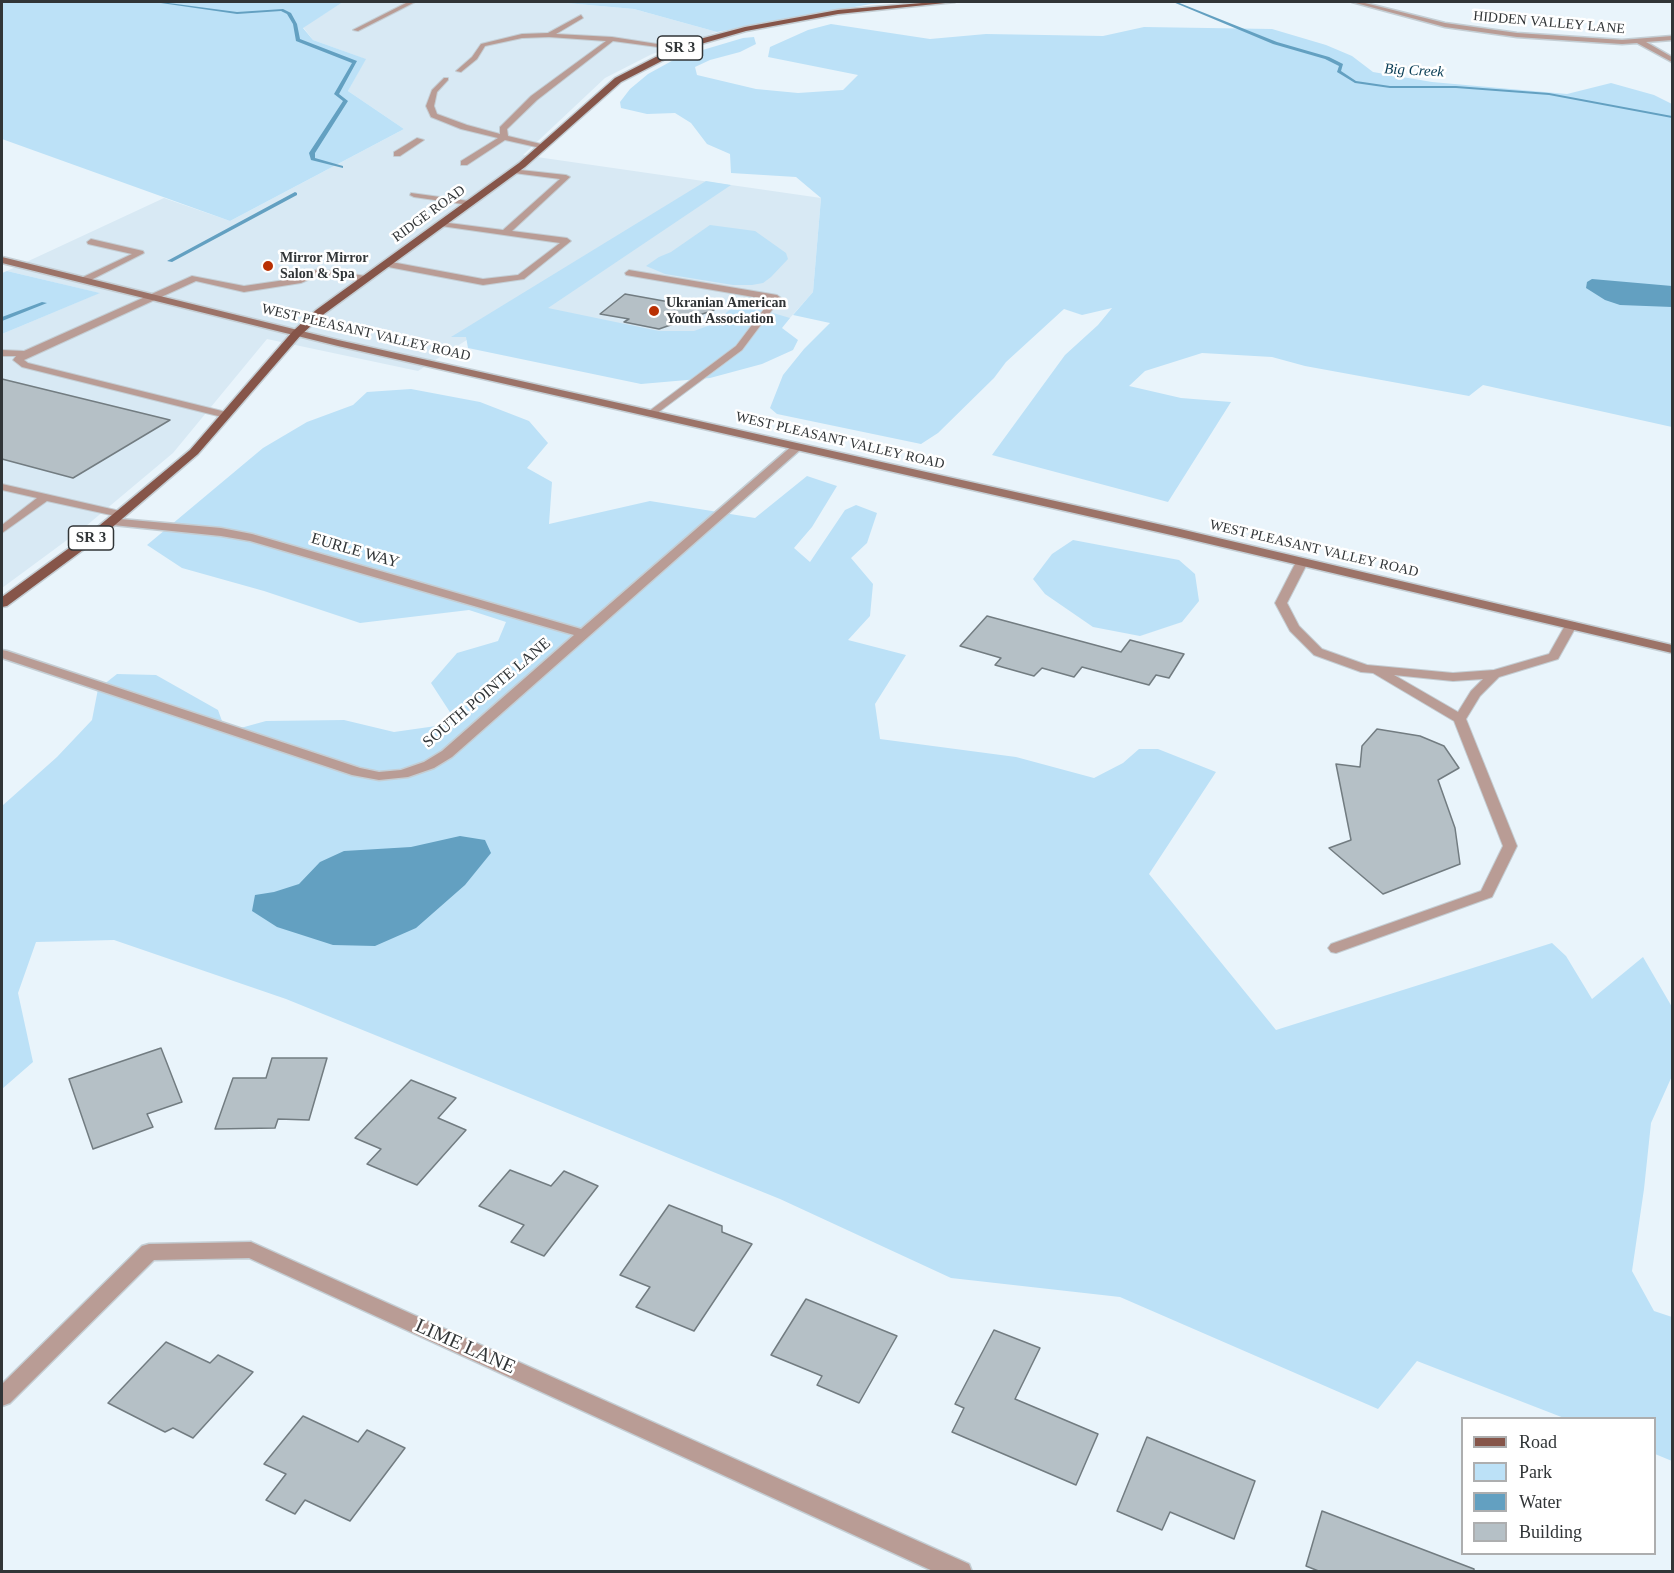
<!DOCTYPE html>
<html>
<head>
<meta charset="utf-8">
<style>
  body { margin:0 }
  #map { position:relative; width:1674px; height:1573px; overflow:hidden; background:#e9f4fb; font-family:"Times New Roman",serif }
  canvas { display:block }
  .frame { position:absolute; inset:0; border:3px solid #313537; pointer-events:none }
  .legend { position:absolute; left:1461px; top:1417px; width:195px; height:138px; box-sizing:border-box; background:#fff; border:2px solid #adaeaf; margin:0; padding:8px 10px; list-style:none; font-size:18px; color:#313537 }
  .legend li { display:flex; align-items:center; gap:12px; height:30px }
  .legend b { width:30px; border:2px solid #adaeaf }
</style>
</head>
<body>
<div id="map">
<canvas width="1674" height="1573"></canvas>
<div class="frame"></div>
<ul class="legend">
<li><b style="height:8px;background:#865549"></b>Road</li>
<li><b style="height:16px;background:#bce1f7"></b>Park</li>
<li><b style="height:16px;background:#63a0c1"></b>Water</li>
<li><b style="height:16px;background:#b5c0c6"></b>Building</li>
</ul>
</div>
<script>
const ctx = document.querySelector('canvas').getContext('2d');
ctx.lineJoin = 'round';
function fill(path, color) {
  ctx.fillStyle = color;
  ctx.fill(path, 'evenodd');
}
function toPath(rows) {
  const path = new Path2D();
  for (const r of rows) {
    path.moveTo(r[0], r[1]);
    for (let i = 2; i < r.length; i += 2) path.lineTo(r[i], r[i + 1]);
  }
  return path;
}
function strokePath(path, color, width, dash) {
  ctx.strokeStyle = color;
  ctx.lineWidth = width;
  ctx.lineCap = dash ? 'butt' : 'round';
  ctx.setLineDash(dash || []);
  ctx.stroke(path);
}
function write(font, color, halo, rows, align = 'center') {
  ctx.font = font + ' "Times New Roman",serif';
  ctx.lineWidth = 5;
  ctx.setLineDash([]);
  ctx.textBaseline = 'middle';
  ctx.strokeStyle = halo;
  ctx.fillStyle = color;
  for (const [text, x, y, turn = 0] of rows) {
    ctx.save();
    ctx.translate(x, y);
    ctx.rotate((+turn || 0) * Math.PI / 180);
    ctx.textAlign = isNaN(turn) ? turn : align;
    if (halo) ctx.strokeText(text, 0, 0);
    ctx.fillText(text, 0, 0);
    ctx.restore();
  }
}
const built = toPath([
  [343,2,555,2,634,9,717,32,652,54,605,78,523,155,821,198,813,292,758,354,517,308,418,371,267,339,173,453,86,526,2,588,2,334,99,293,7,271,164,198,230,221,404,129,348,91,365,59,313,40,303,27]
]);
const green = toPath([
  [2,2,343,2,303,28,313,40,366,59,348,91,404,129,230,221,2,139],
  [555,2,895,2,871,4,717,32,634,9],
  [831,24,930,39,986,34,1103,36,1144,27,1272,29,1326,45,1352,56,1373,72,1432,82,1567,94,1611,83,1654,95,1672,104,1672,427,1483,385,1469,396,1305,366,1272,357,1202,353,1145,371,1129,386,1181,398,1231,402,1168,502,992,455,1065,355,1098,325,1112,308,1082,315,1064,309,1006,362,994,378,938,433,921,444,777,414,770,408,783,375,804,349,830,323,793,315,813,292,821,198,796,177,731,173,730,154,707,144,691,123,675,113,647,114,621,108,620,102,630,89,648,74,679,57,743,38,754,37,756,44,740,52,710,60,695,67,697,75,756,89,798,93,843,90,858,75,768,57,770,47,808,30],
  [706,181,731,185,548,308,659,331,694,331,713,324,734,306,756,308,790,318,782,328,798,340,793,350,762,364,710,378,641,384,468,348,466,337,451,337],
  [710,225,755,231,786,253,788,259,771,277,763,283,752,285,733,285,665,274,646,266,659,257,671,252],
  [7,271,100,293,2,334,2,273],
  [411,389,480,402,529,421,548,443,527,468,552,482,549,524,650,501,755,518,807,476,837,486,812,527,794,548,810,562,845,510,856,505,877,513,867,543,851,558,873,584,870,616,848,640,906,655,875,704,880,739,1016,757,1094,778,1123,763,1139,749,1158,749,1216,772,1149,874,1276,1030,1552,943,1566,956,1592,999,1643,957,1672,1007,1672,1076,1651,1123,1644,1189,1632,1271,1654,1311,1672,1317,1672,1461,1655,1454,1654,1418,1564,1418,1417,1361,1378,1409,1120,1297,951,1278,780,1199,286,999,114,940,36,942,18,993,33,1062,2,1089,2,806,57,757,92,720,98,689,117,674,156,675,218,710,226,732,266,721,344,720,394,732,457,723,431,683,457,653,498,641,506,622,469,610,360,623,264,591,182,568,147,545,263,448,307,422,353,405,367,392],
  [1073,540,1179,560,1195,574,1199,601,1182,622,1140,636,1093,627,1045,594,1033,579,1052,554]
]);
const water = toPath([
  [1592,279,1672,286,1672,307,1620,305,1605,300,1586,288,1587,282],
  [460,836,485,840,491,853,465,885,416,928,375,946,333,945,277,927,252,911,255,895,274,892,299,884,320,862,344,851,411,847]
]);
const stream = toPath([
  [154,2,161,2,237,12,283,9,291,13,297,24,300,39,357,61,339,94,348,101,315,153,315,158,343,166,343,168,311,160,309,153,343,101,334,94,352,63,296,41,293,24,287,14,281,11,237,14,154,2],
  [1173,2,1177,2,1277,42,1329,57,1343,64,1341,71,1356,81,1390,86,1456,86,1549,93,1672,116,1672,118,1549,95,1456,88,1390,88,1355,83,1337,72,1339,66,1325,59,1273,44,1173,2],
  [295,192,297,193,297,195,172,262,167,261,295,192],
  [42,302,47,303,2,321,2,317,42,302]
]);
const building = toPath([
  [625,294,714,310,659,329,624,322,629,319,600,314,625,294],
  [2,379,170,420,73,478,2,459,2,379],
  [987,616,1121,652,1130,640,1184,654,1169,678,1156,675,1149,685,1082,667,1074,677,1042,668,1034,676,995,665,1001,658,960,646,987,616],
  [1377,729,1420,736,1444,746,1459,768,1438,780,1455,828,1460,864,1383,894,1329,848,1351,840,1336,764,1360,767,1362,746,1377,729],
  [161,1048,182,1102,147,1114,153,1127,93,1149,69,1079,161,1048],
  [272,1058,327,1058,309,1120,278,1119,275,1128,215,1129,233,1078,266,1078,272,1058],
  [411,1080,456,1098,438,1118,466,1130,417,1185,367,1164,381,1149,355,1138,411,1080],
  [510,1170,551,1186,564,1171,598,1186,544,1256,511,1242,524,1225,479,1206,510,1170],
  [669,1205,722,1226,722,1232,752,1244,694,1331,636,1307,650,1287,620,1275,669,1205],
  [806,1299,897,1336,859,1403,817,1385,822,1376,771,1355,806,1299],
  [994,1330,1040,1348,1015,1399,1098,1434,1076,1485,952,1432,964,1408,955,1404,994,1330],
  [166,1342,210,1363,218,1355,253,1372,193,1438,173,1428,165,1432,108,1403,166,1342],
  [303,1416,358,1442,367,1430,405,1448,350,1521,305,1500,295,1514,266,1500,286,1474,264,1464,303,1416],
  [1147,1437,1255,1481,1234,1539,1170,1512,1162,1530,1117,1511,1147,1437],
  [1322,1511,1474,1569,1474,1572,1321,1572,1306,1566,1322,1511]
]);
const service = toPath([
  [408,2,415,2,358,31,353,30,408,2],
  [581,15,583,18,556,34,612,37,683,48,680,50,613,41,537,100,507,129,508,136,545,145,545,149,505,140,467,165,461,165,461,161,498,138,461,129,431,117,426,106,432,90,444,78,448,78,448,80,437,92,434,106,437,114,467,125,500,134,500,127,531,96,606,41,549,37,522,38,485,46,477,59,461,72,456,71,472,57,481,44,522,34,548,33,581,15],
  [417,138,424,140,400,156,394,156,394,152,417,138],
  [511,169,566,175,570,177,512,231,567,238,571,241,524,279,483,285,383,266,382,264,386,261,483,279,518,275,560,243,441,226,437,224,441,222,503,230,560,179,514,173,511,173,511,169],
  [411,193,469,201,473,203,469,205,414,197,410,195,411,193],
  [91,239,143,251,144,253,87,282,81,282,81,278,132,254,88,244,87,242,91,239],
  [318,269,366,276,370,279,366,282,319,275,301,283,244,292,196,281,24,360,28,363,230,413,230,417,226,418,22,367,13,360,16,356,2,356,2,350,24,351,192,276,244,286,299,278,318,269],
  [629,270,777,295,781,298,742,350,652,417,647,414,648,412,736,346,771,300,626,275,625,273,629,270],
  [2,484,120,511,125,514,120,517,47,501,2,533,2,525,37,498,2,490,2,484],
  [1302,559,1308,562,1287,603,1299,626,1322,649,1367,665,1453,673,1494,670,1549,654,1567,622,1575,622,1577,625,1558,659,1499,677,1480,696,1466,719,1517,846,1492,897,1336,953,1331,952,1328,948,1331,944,1481,891,1503,846,1454,721,1373,673,1361,672,1314,655,1290,631,1275,603,1296,562,1302,559],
  [1394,675,1453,681,1483,679,1471,691,1458,712,1394,675]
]);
const minor = toPath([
  [1352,2,1361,2,1445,23,1517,33,1622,40,1672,36,1672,40,1646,42,1672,57,1672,62,1637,43,1622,44,1517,37,1445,27,1352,2],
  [797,444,801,445,801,449,452,757,434,768,408,777,379,780,352,775,2,658,2,650,7,651,360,768,379,772,401,770,424,762,442,751,574,635,250,541,221,536,113,525,109,524,109,518,221,528,252,534,581,629,793,445,797,444],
  [251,1242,969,1564,972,1572,935,1572,249,1258,154,1260,10,1403,2,1406,2,1384,142,1246,149,1244,251,1242]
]);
const secondary = toPath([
  [2,257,338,340,1180,529,1672,645,1672,653,1180,537,338,346,2,263,2,257]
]);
const primary = toPath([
  [934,2,955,2,838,14,746,31,687,48,621,82,525,167,324,314,301,335,198,454,102,536,7,606,2,607,2,597,94,530,190,450,293,331,316,310,519,163,615,78,681,44,745,27,838,10,934,2]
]);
const markers = [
  [268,266,6,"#b93003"],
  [654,311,6,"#b93003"]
];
const farStreetnames = [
  ["HIDDEN VALLEY LANE",1549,23,5],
  ["RIDGE ROAD",429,214,-36],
  ["WEST PLEASANT VALLEY ROAD",366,333,13],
  ["WEST PLEASANT VALLEY ROAD",840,441,13],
  ["WEST PLEASANT VALLEY ROAD",1314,549,13]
];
const farPoinames = [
  ["Mirror Mirror",280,258],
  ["Salon & Spa",280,274],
  ["Ukranian American",666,303],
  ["Youth Association",666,319]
];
const shields = [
  [680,48,45],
  [91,538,45]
];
const shieldNames = [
  ["SR 3",680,48],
  ["SR 3",91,538]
];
const farWaternames = [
  ["Big Creek",1414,71,3]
];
const streetNames = [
  ["EURLE WAY",355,551,16],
  ["SOUTH POINTE LANE",487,693,-40]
];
const nearStreetnames = [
  ["LIME LANE",465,1347,24]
];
fill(built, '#d8e9f4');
fill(green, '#bce1f7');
fill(water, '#63a0c1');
fill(stream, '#63a0c1');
fill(building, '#b5c0c6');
strokePath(building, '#727c81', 1.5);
strokePath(service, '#c4ced4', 2);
strokePath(minor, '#c4ced4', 3);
strokePath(secondary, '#c4ced4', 3);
strokePath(primary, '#c4ced4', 3);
fill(service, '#b99c95');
fill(minor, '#b99c95');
fill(secondary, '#9c7368');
fill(primary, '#865549');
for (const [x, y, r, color] of markers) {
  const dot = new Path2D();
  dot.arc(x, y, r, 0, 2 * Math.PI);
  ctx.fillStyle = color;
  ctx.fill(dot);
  strokePath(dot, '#fff', 2);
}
write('14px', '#313537', '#fff', farStreetnames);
write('bold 14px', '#313537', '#fff', farPoinames, 'left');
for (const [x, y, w] of shields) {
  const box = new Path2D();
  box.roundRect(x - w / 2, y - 12, w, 24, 4.5);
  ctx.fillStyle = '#fff';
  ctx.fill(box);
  strokePath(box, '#313537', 1.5);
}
write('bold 15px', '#313537', null, shieldNames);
write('italic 15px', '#083c54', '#fff', farWaternames);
write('16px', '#313537', '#fff', streetNames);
write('20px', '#313537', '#fff', nearStreetnames);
</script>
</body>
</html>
